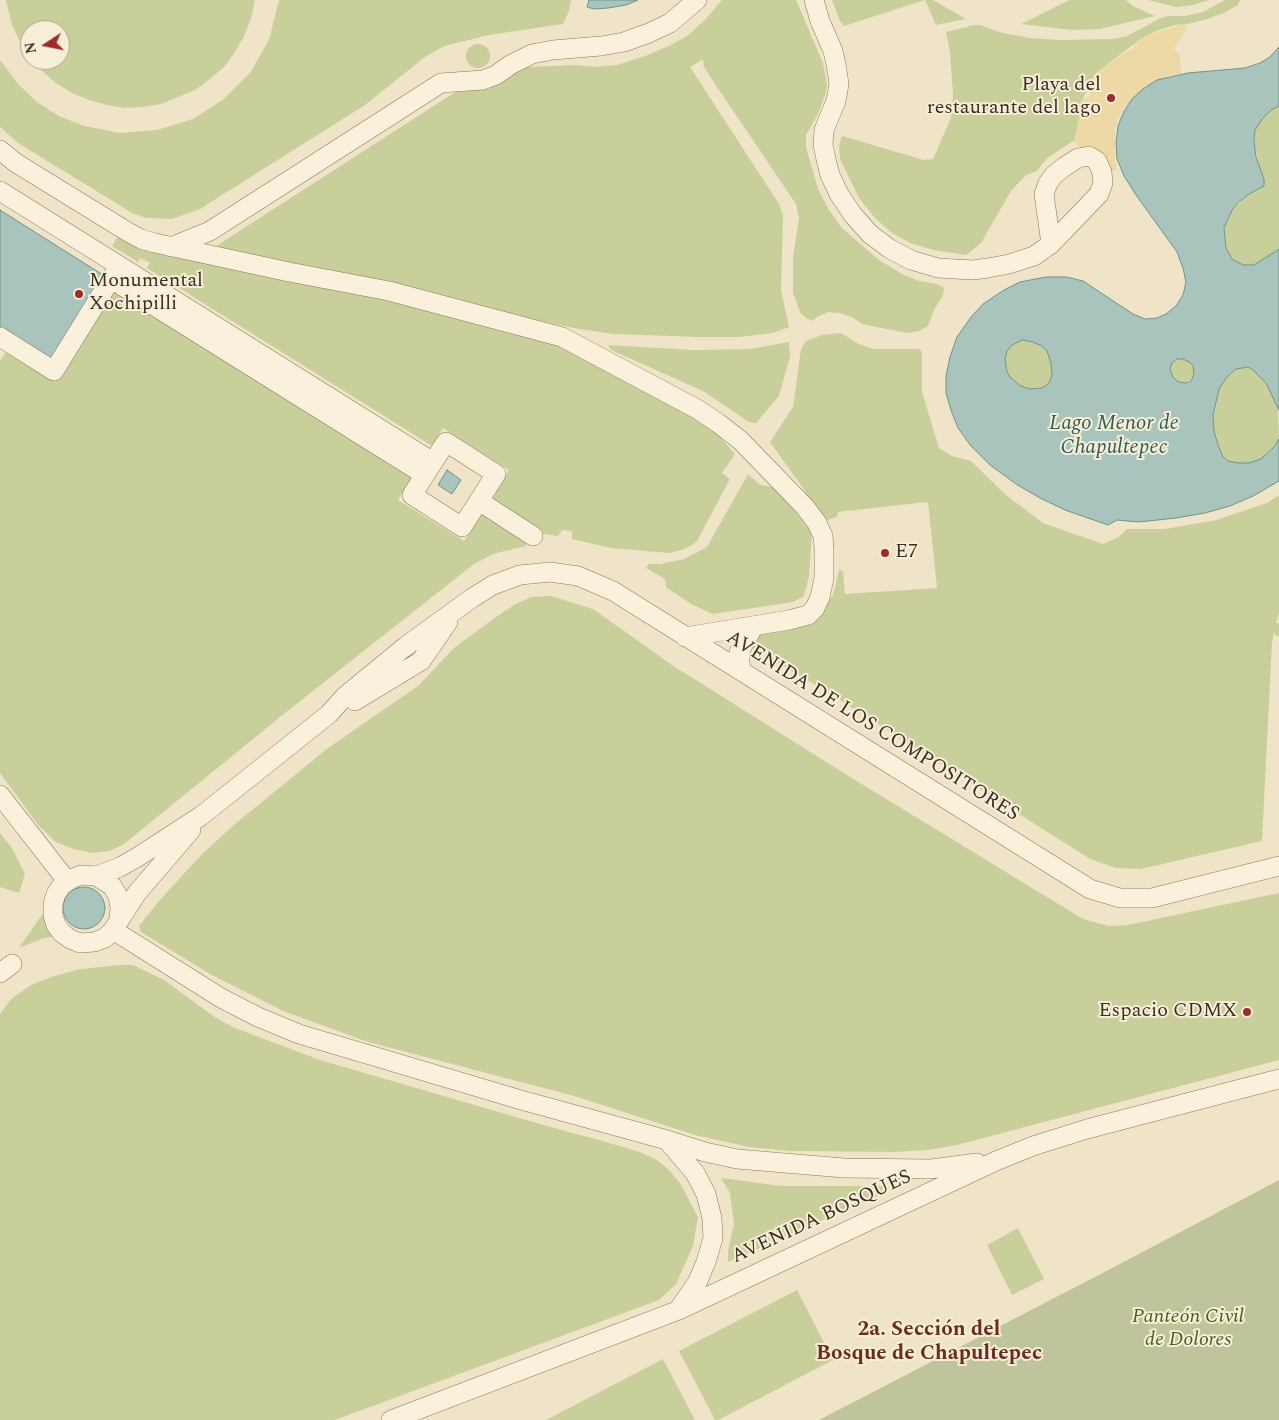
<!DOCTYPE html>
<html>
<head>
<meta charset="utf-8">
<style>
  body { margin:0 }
  #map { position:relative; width:1279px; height:1420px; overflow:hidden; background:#f0e4c8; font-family:Spectral,serif }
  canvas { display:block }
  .north { position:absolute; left:20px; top:20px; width:50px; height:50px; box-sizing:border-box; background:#f7eed8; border:1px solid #ada18e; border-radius:50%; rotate:259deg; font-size:14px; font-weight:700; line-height:20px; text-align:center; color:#3d2e20 }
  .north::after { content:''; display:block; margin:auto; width:18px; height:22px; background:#9e2a2b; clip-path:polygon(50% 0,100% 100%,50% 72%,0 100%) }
</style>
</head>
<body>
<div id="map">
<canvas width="1279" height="1420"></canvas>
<div class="north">N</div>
</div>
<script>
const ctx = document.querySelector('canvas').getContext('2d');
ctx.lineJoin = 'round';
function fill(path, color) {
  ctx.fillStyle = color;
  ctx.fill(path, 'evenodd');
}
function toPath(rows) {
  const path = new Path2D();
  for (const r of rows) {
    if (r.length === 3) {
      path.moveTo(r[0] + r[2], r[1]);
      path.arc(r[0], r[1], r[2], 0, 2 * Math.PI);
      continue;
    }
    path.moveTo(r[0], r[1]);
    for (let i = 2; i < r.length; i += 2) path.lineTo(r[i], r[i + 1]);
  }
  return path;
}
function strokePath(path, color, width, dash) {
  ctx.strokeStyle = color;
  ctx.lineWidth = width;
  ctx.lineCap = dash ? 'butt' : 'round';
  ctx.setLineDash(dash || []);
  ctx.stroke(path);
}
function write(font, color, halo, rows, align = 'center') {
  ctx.font = font + ' Spectral,serif';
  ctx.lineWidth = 4;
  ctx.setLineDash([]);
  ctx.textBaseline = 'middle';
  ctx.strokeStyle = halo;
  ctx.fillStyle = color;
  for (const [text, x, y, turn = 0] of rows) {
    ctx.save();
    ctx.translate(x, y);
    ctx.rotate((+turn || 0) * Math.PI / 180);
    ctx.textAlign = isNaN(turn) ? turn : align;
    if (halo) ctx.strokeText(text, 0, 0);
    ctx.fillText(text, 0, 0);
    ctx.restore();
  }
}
const green = toPath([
  [6,0,255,0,251,19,244,36,235,52,224,67,210,79,195,90,161,104,143,107,125,108,107,105,89,100,72,93,56,83,42,71,32,60,60,60,60,30,30,30,30,57,20,42,12,25],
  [279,0,571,0,569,11,563,24,489,35,444,46,425,57,365,105,200,209,172,219,146,218,132,213,18,143,0,127,0,60,18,84,37,102,59,116,84,126,120,133,157,130,193,119,224,99,250,73,269,40],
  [722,0,796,0,823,63,827,86,825,96,818,114,806,135,806,147,818,189,829,210,842,228,879,260,904,275,919,281,937,284,944,288,943,295,934,310,928,326,919,331,907,333,862,324,852,317,839,313,828,312,817,317,813,321,806,318,800,312,793,293,793,257,799,219,796,204,713,81,704,67,703,59,690,67,779,204,783,216,781,290,789,327,773,333,738,337,698,337,614,334,579,329,506,314,213,248,460,89,484,90,493,87,511,72,526,67,577,65,595,67,617,65,645,56,671,45,687,36,704,21],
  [832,0,933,0,966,19,936,25,925,0,844,26,840,21],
  [1069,0,1126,0,1133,6,1155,16,1100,29,1072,30,1021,24],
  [1148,0,1209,0,1193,5,1176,7],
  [1225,0,1240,0,1238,5,1224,13,1207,19,1188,24,1175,25,1154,32,1138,41,1096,73,1079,107,1080,116,1076,139,1046,159,1037,171,1026,175,1011,191,981,243,966,255,933,250,910,243,892,233,875,218,859,198,840,159,839,146,842,136,924,160,933,159,951,118,953,95,950,52,946,32,974,25,980,25,1003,33,1030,38,1059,40,1113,39,1127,36,1161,18,1168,16,1185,16,1203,12],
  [478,56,12],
  [1279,106,1279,249,1254,265,1243,265,1232,259,1226,248,1224,228,1232,210,1249,194,1259,167,1254,141,1255,130,1262,119,1271,110],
  [119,235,376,296,556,341,701,416,735,454,722,473,730,479,697,541,692,545,682,550,669,553,611,548,572,539,572,531,562,530,558,536,543,534,492,500,509,470,443,428,432,446,147,268,150,263,140,258,138,262,112,246],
  [113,289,412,478,398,500,464,541,483,512,525,538,526,546,493,554,474,564,285,713,124,844,110,851,92,853,73,849,56,842,39,826,0,773,0,361,8,349],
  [841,333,859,344,873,349,919,349,922,352,922,392,939,448,952,456,971,461,1006,495,1043,523,1103,544,1119,537,1127,529,1165,529,1216,520,1267,503,1279,495,1279,613,1276,623,1279,623,1279,636,1276,636,1274,632,1272,643,1262,841,1141,869,1116,868,1090,859,829,693,750,646,758,630,816,613,833,595,839,570,843,571,845,594,937,588,928,502,838,512,837,517,823,521,803,488,770,442,793,407,801,349,806,341,822,335],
  [1022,340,1033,342,1042,346,1047,351,1051,363,1052,375,1049,383,1042,388,1030,390,1021,386,1011,378,1007,372,1005,359,1007,351,1012,345],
  [789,342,790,356,779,396,756,423,749,422,703,391,611,350,608,345,693,350,750,349],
  [1182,371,12],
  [1248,367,1261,376,1266,383,1278,407,1279,439,1274,447,1261,459,1249,463,1238,463,1228,461,1223,457,1218,445,1214,431,1213,415,1219,389,1227,377,1236,369],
  [748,474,760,485,774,487,800,517,812,533,809,576,804,596,793,602,713,614,691,604,666,587,665,579,646,568,649,564,660,564,684,559,707,547],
  [551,596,593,609,672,665,847,775,1083,919,1109,926,1128,925,1279,893,1279,1060,957,1145,928,1150,894,1152,790,1151,749,1147,695,1135,574,1096,368,1042,283,1011,210,974,141,932,139,926,158,902,203,853,235,824,328,748,418,686,455,647,499,615,514,605,531,597],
  [0,833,12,848,25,874,19,893,0,887],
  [43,913,52,937,44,938,19,948],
  [120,965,133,965,164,980,216,1018,235,1028,320,1060,540,1124,599,1140,640,1152,657,1160,669,1170,680,1183,698,1217,693,1246,676,1284,659,1300,335,1420,0,1420,0,1014,11,999,31,985,51,977,81,969],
  [721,1178,782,1186,883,1186,882,1194,728,1262,728,1251,734,1224,730,1193],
  [1018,1228,1044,1279,1012,1295,987,1245],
  [797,1290,833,1360,718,1420,715,1420,679,1351],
  [663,1359,695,1420,546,1420]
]);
const sand = toPath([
  [1184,24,1187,27,1174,49,1180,55,1181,74,1164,77,1143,89,1124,107,1120,115,1115,130,1115,157,1117,170,1102,172,1074,141,1083,100,1090,96,1096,73,1127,51,1133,49,1135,44,1149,35]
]);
const cemetery = toPath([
  [1279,1180,1279,1420,819,1420,1118,1265]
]);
const water = toPath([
  [589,0,638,0,626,5,608,8,594,9,587,7,589,0],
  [1279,47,1279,106,1271,110,1262,119,1255,130,1254,141,1256,157,1264,179,1264,186,1249,194,1239,202,1232,210,1224,228,1226,248,1232,259,1243,265,1254,265,1279,249,1279,410,1266,383,1253,370,1248,367,1236,369,1227,377,1219,389,1213,415,1214,431,1218,445,1223,457,1228,461,1238,463,1249,463,1261,459,1274,447,1279,439,1279,481,1253,496,1230,506,1205,513,1176,518,1139,522,1117,520,1108,525,1065,510,1040,498,1016,484,990,465,971,446,958,428,951,410,946,393,946,376,950,357,957,337,971,317,983,304,1004,290,1020,282,1046,277,1067,277,1083,281,1133,314,1145,319,1157,318,1166,314,1176,306,1183,295,1186,282,1183,268,1177,252,1136,195,1124,176,1117,159,1116,142,1118,126,1124,111,1132,99,1143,89,1157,80,1188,73,1245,68,1260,63,1270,57,1279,47],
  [1022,340,1033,342,1042,346,1047,351,1051,363,1052,375,1049,383,1042,388,1030,389,1021,386,1011,378,1007,372,1005,359,1007,351,1012,345,1022,340],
  [1177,359,1183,359,1189,362,1193,366,1194,374,1191,381,1186,383,1178,382,1173,377,1170,369,1172,363,1177,359],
  [0,210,103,275,51,361,0,329,0,210],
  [447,470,461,480,452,494,438,485,447,470],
  [84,908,21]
]);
const minor = toPath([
  [814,0,820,21,833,51,836,64,839,84,836,101,824,130,823,145,826,159,830,175,839,194,853,215,870,234,890,249,911,260,938,268,973,270,988,268,1009,264,1034,256,1051,244,1099,194,1103,183,1102,172,1097,161,1089,156,1078,158,1064,167,1054,175,1048,183,1044,194,1051,244],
  [0,150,16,163,128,232,141,239,155,243,289,272,389,291,562,337,697,409,718,423,740,440,805,507,817,523,823,536,824,548,824,578,820,597,815,608,808,615,789,620,685,637],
  [0,191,433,462],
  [171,247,210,231,441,83,483,80,496,75,510,65,532,54,553,50,601,46,624,42,649,33,670,23,697,0],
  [111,279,425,475],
  [0,337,54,371,117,269],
  [446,442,496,474,462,527,412,495,446,442],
  [479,501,533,536],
  [741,671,739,652,754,626],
  [355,701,421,661,448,622],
  [0,795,67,881],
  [96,876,120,867,136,858,201,816,329,714,345,696,406,646,472,598,493,585,520,575,550,572,578,576,613,591,1090,889,1120,898,1152,898,1279,866],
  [119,920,120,908,118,896,112,886,96,876,81,875,71,879,62,885,56,894,53,904,53,915,56,925,62,933,70,939,80,943,94,942,105,938,113,930,137,893,191,830],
  [113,930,221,998,258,1017,299,1034,521,1100,667,1140,705,1152,737,1159,844,1168,931,1169,977,1163],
  [0,973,12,964],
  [667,1140,695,1173,706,1194,712,1218,713,1238,706,1262,697,1283,679,1309],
  [391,1420,679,1310,996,1161,1033,1146,1087,1129,1279,1079]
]);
const markers = [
  [1111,98,5,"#9e2a2b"],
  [79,294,5,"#9e2a2b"],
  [885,553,5,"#9e2a2b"],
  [1247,1012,5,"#9e2a2b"]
];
const poiNames = [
  ["Playa del",1101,86],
  ["restaurante del lago",1101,109],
  ["Monumental",89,282,"left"],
  ["Xochipilli",89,305,"left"],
  ["E7",895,553,"left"],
  ["Espacio CDMX",1237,1012]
];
const streetNames = [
  ["AVENIDA DE LOS COMPOSITORES",872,727,32],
  ["AVENIDA BOSQUES",822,1218,-25]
];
const parkNames = [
  ["Panteón Civil",1188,1318],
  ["de Dolores",1188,1341]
];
const waterNames = [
  ["Lago Menor de",1114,425],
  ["Chapultepec",1114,449]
];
const neighbourhoodNames = [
  ["2a. Sección del",929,1331],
  ["Bosque de Chapultepec",929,1355]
];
fill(green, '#c9cf9b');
fill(sand, '#ecd9a5');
fill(cemetery, '#bfc49a');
fill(water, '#a9c4bc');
strokePath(water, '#6f938a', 1);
strokePath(minor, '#8d765c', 20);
strokePath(minor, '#faf1dc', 19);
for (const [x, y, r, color] of markers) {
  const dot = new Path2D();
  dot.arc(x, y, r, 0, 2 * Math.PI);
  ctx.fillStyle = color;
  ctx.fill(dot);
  strokePath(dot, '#f7eed8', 2);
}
write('20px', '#3d2e20', '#f7eed8', poiNames, 'right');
write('20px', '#3d2e20', '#f7eed8', streetNames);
write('italic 20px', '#4d5a26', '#f7eed8', parkNames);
write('italic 21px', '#2f5d5a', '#f7eed8', waterNames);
write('bold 21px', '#6b2e1e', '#f7eed8', neighbourhoodNames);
</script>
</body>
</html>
